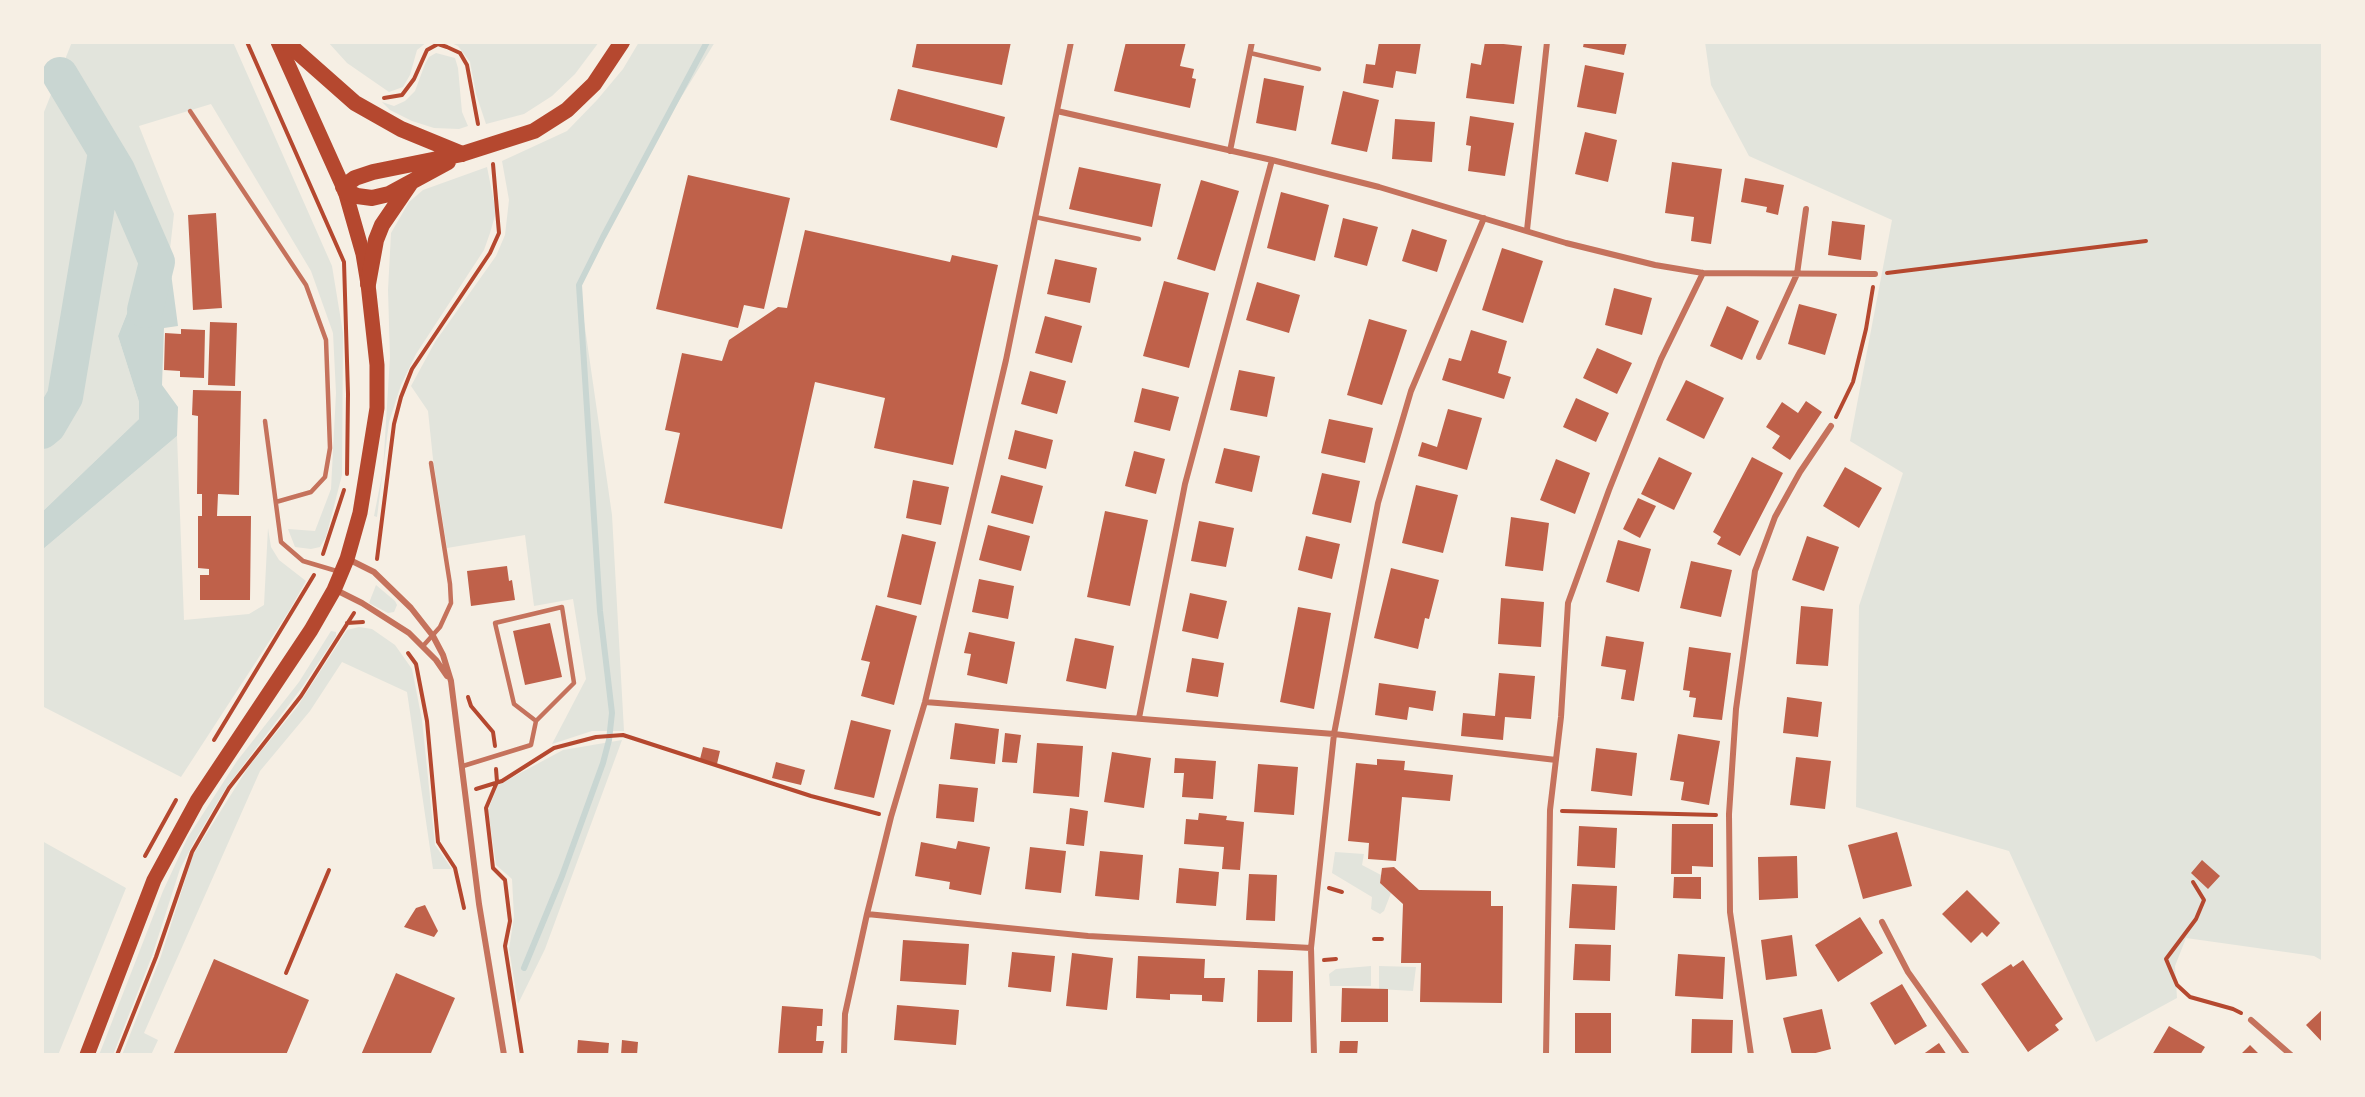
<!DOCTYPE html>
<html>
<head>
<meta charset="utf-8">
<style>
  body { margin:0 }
  #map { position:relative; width:2365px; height:1097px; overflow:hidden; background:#f6efe4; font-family:Spectral,serif }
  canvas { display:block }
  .frame { position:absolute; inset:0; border:44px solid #f6efe4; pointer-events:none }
</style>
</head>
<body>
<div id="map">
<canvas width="2365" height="1097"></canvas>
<div class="frame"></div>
</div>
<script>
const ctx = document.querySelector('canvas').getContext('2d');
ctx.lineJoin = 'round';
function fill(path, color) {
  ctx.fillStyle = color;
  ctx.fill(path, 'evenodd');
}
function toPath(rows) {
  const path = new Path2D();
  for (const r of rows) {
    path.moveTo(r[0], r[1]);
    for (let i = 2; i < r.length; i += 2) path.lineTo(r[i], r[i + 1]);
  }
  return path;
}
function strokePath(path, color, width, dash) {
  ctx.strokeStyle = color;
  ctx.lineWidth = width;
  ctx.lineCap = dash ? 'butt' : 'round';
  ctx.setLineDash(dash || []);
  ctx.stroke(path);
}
const green = toPath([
  [72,42,233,42,332,266,343,333,342,475,326,537,320,547,311,549,295,547,288,529,315,531,331,489,336,393,333,333,311,271,211,104,139,126,174,214,169,258,145,268,118,336,139,402,139,419,42,512,42,117],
  [328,42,427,42,417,50,410,75,403,87,389,92,347,63],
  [449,42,599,42,575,74,552,96,524,114,486,124,476,94,470,62,458,46],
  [639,42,715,42,639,166,581,277,582,307,612,515,624,731,592,731,552,744,586,679,573,599,534,606,525,535,447,548,433,459,428,411,411,386,435,342,496,256,505,235,509,200,502,161,567,131,597,100,623,69],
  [1705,42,2323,42,2323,961,2314,956,2186,938,2175,966,2177,998,2096,1042,2009,851,1856,807,1859,606,1903,473,1850,441,1892,220,1749,156,1711,85],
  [436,53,455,58,458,68,462,112,468,126,459,129,434,128,412,121,390,110,382,102,394,106,405,101,415,91,425,64,429,57],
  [487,167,496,212,490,233,484,250,416,354,401,385,389,422,377,517,374,516,383,470,390,357,388,290,391,233,409,202,423,190],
  [177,436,184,620,249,614,264,605,268,528,271,547,279,560,306,581,289,611,181,777,42,706,42,550],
  [376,585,395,601,397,605,394,612,388,613,369,603],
  [359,627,372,629,395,645,412,669,422,720,435,845,452,869,433,869,407,692,342,662,310,711,260,771,144,1033,158,1040,151,1055,122,1055,161,956,193,855,249,766,297,707,347,630],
  [331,631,336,632,336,636,303,686,226,788,194,842,180,869,152,956,113,1055,99,1055,163,891,188,837,237,761,299,682],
  [622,740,545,949,518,1004,509,949,514,917,512,879,496,865,488,810,498,785,563,750],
  [42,841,126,888,58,1055,42,1055],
  [1335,852,1364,854,1362,865,1381,875,1380,883,1391,893,1384,911,1380,914,1371,909,1372,897,1332,873],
  [1371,966,1371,986,1330,986,1329,974,1336,969],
  [1379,966,1416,967,1413,991,1379,989]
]);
const water = toPath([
  [169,258,178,326,164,328,162,385,178,407,177,436,42,550,42,512,139,419,139,402,118,336,145,268]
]);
const stream = toPath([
  [524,968,562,876,603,763,609,740,612,713,600,611,579,285,603,237,707,42]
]);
const river = toPath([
  [60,75,117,170,157,262,145,310],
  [42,431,48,426,65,397,106,152]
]);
const building = toPath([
  [917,42,1011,42,1002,85,912,67],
  [1126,42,1186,42,1180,66,1194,69,1192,78,1196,79,1190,108,1114,91],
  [1379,42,1421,42,1416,74,1396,71,1393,88,1363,83,1366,64,1375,65],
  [1485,42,1522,46,1514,104,1466,98,1471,63,1481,65],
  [1584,42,1627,42,1624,55,1583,47],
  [1585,65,1624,73,1616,114,1577,107],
  [1264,78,1304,86,1296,131,1256,123],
  [898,89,1005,117,997,148,890,120],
  [1343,91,1379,100,1367,152,1331,144],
  [1470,116,1514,123,1505,176,1468,171,1471,146,1466,145],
  [1395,119,1435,122,1432,162,1392,159],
  [1585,132,1617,140,1608,182,1575,174],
  [1672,162,1722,169,1711,244,1691,241,1694,217,1665,213],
  [1079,167,1161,184,1152,227,1069,209],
  [688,175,790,198,764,309,744,305,738,328,656,309],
  [1745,178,1784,185,1778,215,1766,212,1767,207,1741,202],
  [1201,180,1239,191,1215,271,1177,259],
  [1281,192,1329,205,1315,261,1267,248],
  [216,213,222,308,193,310,188,215],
  [1343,218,1378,227,1367,266,1334,257],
  [1832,221,1865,225,1861,260,1828,255],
  [1412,229,1447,240,1437,272,1402,261],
  [805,230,950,262,952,255,998,265,953,465,874,448,885,398,815,382,782,529,664,503,680,433,665,430,682,353,722,361,729,340,778,307,787,308],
  [1502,248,1543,261,1523,323,1482,310],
  [1055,259,1097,268,1090,303,1047,294],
  [1164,281,1209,293,1189,368,1143,356],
  [1257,282,1300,295,1289,333,1246,320],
  [1614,288,1652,298,1642,335,1605,325],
  [1799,304,1837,314,1825,355,1788,344],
  [1727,306,1759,321,1742,360,1710,346],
  [1045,316,1082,326,1072,363,1035,353],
  [1369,319,1407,330,1382,405,1347,395],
  [210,322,237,323,235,386,208,385],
  [181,329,205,330,204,378,180,377,180,371,164,370,165,333,181,334],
  [1471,330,1507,341,1498,373,1511,377,1504,399,1442,380,1449,358,1461,361],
  [1597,348,1632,363,1617,394,1583,378],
  [1239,370,1275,377,1267,417,1230,410],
  [1030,371,1066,381,1057,414,1021,404],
  [1686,380,1724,398,1704,439,1666,420],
  [1142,388,1179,397,1170,431,1134,422],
  [193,390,241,391,239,495,218,494,217,516,251,516,250,600,200,600,200,575,209,575,209,569,198,568,198,516,202,516,202,494,197,494,198,416,192,415],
  [1576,398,1609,413,1596,442,1563,427],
  [1806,401,1822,412,1790,460,1772,448,1780,436,1766,427,1782,402,1798,413],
  [1448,409,1482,418,1467,470,1418,456,1422,442,1437,447],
  [1329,419,1373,428,1365,463,1321,453],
  [1015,430,1053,440,1046,469,1008,459],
  [1224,448,1260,456,1252,492,1215,483],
  [1134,451,1165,459,1156,494,1125,486],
  [1659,457,1692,473,1674,510,1641,494],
  [1752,457,1783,473,1740,556,1717,544,1721,537,1713,532],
  [1556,459,1590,473,1575,514,1540,500],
  [1845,467,1882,488,1859,528,1823,506],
  [1322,473,1360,481,1351,523,1312,514],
  [1001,475,1043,486,1033,524,991,513],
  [913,480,949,487,941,525,906,518],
  [1416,485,1458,495,1443,553,1402,543],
  [1638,498,1656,506,1640,538,1623,529],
  [1105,511,1148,520,1130,606,1087,597],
  [1511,517,1549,523,1543,571,1505,566],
  [1199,521,1234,528,1226,567,1191,561],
  [988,525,1030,536,1021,571,979,560],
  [902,534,936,542,921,605,887,597],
  [1306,536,1340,544,1332,579,1298,570],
  [1807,536,1839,547,1824,591,1792,580],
  [1618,540,1651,549,1639,592,1606,582],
  [1691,561,1732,570,1721,617,1680,608],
  [507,566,509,581,512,580,515,600,471,606,467,571],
  [1391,568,1439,580,1429,619,1425,618,1418,649,1374,638],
  [979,579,1014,586,1008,619,972,612],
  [1190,593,1227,601,1218,639,1182,631],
  [1501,598,1544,602,1541,647,1498,644],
  [876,605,917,616,894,705,861,696,870,662,861,660],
  [1801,606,1833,609,1828,666,1796,664],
  [1298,607,1331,613,1314,709,1280,702],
  [550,623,562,677,525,685,513,631],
  [969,632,1015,642,1007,684,967,675,971,654,964,653],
  [1606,636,1644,642,1634,701,1621,699,1626,670,1601,666],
  [1075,638,1114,646,1106,689,1066,681],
  [1689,647,1731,653,1722,720,1693,717,1696,698,1689,697,1690,691,1683,690],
  [1192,658,1224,663,1218,697,1186,692],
  [1499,673,1535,676,1531,719,1505,717,1503,740,1461,736,1463,713,1495,716],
  [1379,683,1436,691,1433,711,1409,707,1407,720,1375,715],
  [1787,697,1822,702,1818,737,1783,733],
  [851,720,891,730,874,798,834,789],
  [955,723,999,729,995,764,950,759],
  [1005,733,1021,735,1017,763,1002,762],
  [1678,734,1720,741,1709,805,1681,800,1684,782,1670,780],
  [1037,743,1083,746,1079,797,1033,793],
  [703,747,720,751,717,764,700,759],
  [1596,748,1637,753,1632,796,1591,791],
  [1112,752,1151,758,1144,808,1104,802],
  [1796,757,1831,761,1825,809,1790,805],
  [1175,758,1216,761,1213,799,1182,797,1184,773,1174,773],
  [1377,759,1405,761,1404,770,1453,775,1450,801,1402,797,1396,861,1368,859,1369,843,1348,841,1356,763,1377,765],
  [776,762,805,770,801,785,772,778],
  [1258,764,1298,767,1294,815,1254,812],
  [939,784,978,788,974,822,936,818],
  [1070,808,1088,811,1084,846,1066,844],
  [1199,813,1227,816,1226,820,1244,822,1240,870,1222,869,1224,847,1184,844,1186,819,1198,820],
  [1672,824,1713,824,1713,867,1692,866,1692,874,1671,874],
  [1579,826,1617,828,1615,868,1577,866],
  [1897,832,1912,886,1863,899,1848,845],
  [958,841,990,847,981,895,949,889,950,882,915,876,921,842,956,849],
  [1030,847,1066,851,1061,893,1025,889],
  [1100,851,1143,855,1139,900,1095,896],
  [1797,856,1798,898,1759,900,1758,857],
  [2202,860,2220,876,2208,889,2191,873],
  [1394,867,1419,890,1491,891,1491,906,1503,906,1502,1003,1420,1002,1421,963,1401,963,1403,904,1380,883,1382,868],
  [1179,868,1219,872,1216,906,1176,903],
  [1249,874,1277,875,1275,921,1246,920],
  [1674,877,1701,877,1701,899,1673,898],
  [1572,884,1617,886,1615,930,1569,928],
  [1967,890,2000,923,1987,937,1982,932,1971,943,1942,914],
  [425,905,438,931,434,937,404,927,416,908],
  [1860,917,1883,953,1838,982,1815,945],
  [1792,935,1797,976,1766,980,1761,940],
  [903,940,969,944,966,985,900,981],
  [1575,944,1611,945,1610,981,1573,980],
  [1012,952,1055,956,1051,992,1008,987],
  [1072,953,1113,958,1107,1010,1066,1006],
  [1678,954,1725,957,1723,999,1675,996],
  [1138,956,1205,959,1204,978,1225,978,1223,1002,1202,1001,1202,995,1170,994,1170,1000,1136,998],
  [214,959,309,1000,286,1055,173,1055],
  [2023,960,2063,1019,2055,1025,2059,1030,2028,1052,1981,984,2011,964,2013,967],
  [1258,970,1293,971,1292,1022,1257,1022],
  [396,973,455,998,431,1053,437,1055,361,1055],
  [1902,984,1927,1026,1895,1045,1870,1003],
  [1342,988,1388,989,1388,1022,1341,1022],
  [897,1005,959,1010,956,1045,894,1040],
  [782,1006,823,1009,822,1026,817,1026,816,1041,824,1041,822,1055,778,1055],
  [1822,1009,1831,1049,1808,1055,1792,1055,1783,1018],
  [2323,1009,2323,1043,2306,1025],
  [1575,1013,1611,1013,1611,1055,1575,1055],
  [1692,1019,1733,1020,1732,1055,1691,1055],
  [2169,1026,2205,1047,2200,1055,2152,1055],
  [578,1040,609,1043,608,1055,577,1055],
  [622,1040,638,1042,637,1055,621,1055],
  [1340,1041,1358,1041,1357,1055,1339,1055],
  [1939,1043,1947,1055,1922,1055],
  [2250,1045,2260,1055,2240,1055]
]);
const path = toPath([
  [247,42,344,262,348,394,347,474],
  [384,98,402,95,414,79,427,50,438,44,447,47,460,53,467,65,478,124],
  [1887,273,2146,241],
  [1836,417,1853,382,1866,329,1873,287],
  [323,554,344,490],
  [377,559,394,424,401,397,412,369,490,253,499,233,493,164],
  [347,623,363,622],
  [408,653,416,664,427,721,438,842,455,868,464,908],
  [468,697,471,706,493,732,495,746],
  [214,740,314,575],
  [496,769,497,782,486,808,493,868,505,880,510,921,505,946,522,1055],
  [476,789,502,781,554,748,596,737,623,735,811,796,879,814],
  [1562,811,1716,815],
  [145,856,176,800],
  [2193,882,2204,900,2196,919,2166,959,2177,985,2190,997,2233,1009,2241,1013],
  [1329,888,1342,892],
  [1374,939,1382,939],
  [1324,960,1336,959],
  [286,973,329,870],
  [117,1055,156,957,192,852,229,788,301,696,354,613]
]);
const service = toPath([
  [1250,53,1319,69],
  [190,111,306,285,326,340,330,448,325,477,311,492,276,502],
  [1035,217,1139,239],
  [265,421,281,542,303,561,340,572],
  [423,646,440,627,451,603,450,584,431,463],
  [463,766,531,745,536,721,574,683,562,607,495,623,514,704,536,721]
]);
const minor = toPath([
  [1057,111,1272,160,1379,187,1566,243,1655,265,1703,273,1875,274],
  [1230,151,1252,42],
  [1527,230,1547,42],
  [1759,357,1797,274,1806,209],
  [348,559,374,572,411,608,433,636,443,655,451,681,479,904,504,1055],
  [336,590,362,603,409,633,436,660,447,676],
  [925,702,1334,734,1556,760],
  [1139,718,1185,484,1272,160],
  [867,914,1088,936,1311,948],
  [1882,922,1908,972,1967,1055],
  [2251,1020,2291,1055],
  [844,1055,845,1014,867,914,891,817,925,702,1006,360,1071,42],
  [1314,1055,1311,948,1334,734,1378,503,1411,391,1484,218],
  [1546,1055,1550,810,1561,717,1568,603,1609,490,1661,359,1703,273],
  [1751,1055,1730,912,1729,814,1736,709,1755,571,1775,517,1800,472,1831,426]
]);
const primary = toPath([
  [87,1055,154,880,197,801,311,630,334,590,347,559,360,513,377,408,377,365,368,284,363,254,345,191,278,42]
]);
const motorway = toPath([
  [286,42,355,103,401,129,462,154],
  [343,187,355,178,373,172,462,154,534,131,567,110,594,84,622,42],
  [345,191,357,196,372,198,389,194,448,162],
  [368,284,376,240,382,225,410,184]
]);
fill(green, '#e2e4dc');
fill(water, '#c9d6d2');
strokePath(stream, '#c9d6d2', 6);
strokePath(river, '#c9d6d2', 36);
fill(building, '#bf614a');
strokePath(path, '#b5482f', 4);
strokePath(service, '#c5725c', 4.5);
strokePath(minor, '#c5725c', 6);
strokePath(primary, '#b5482f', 15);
strokePath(motorway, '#b5482f', 16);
</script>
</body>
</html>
